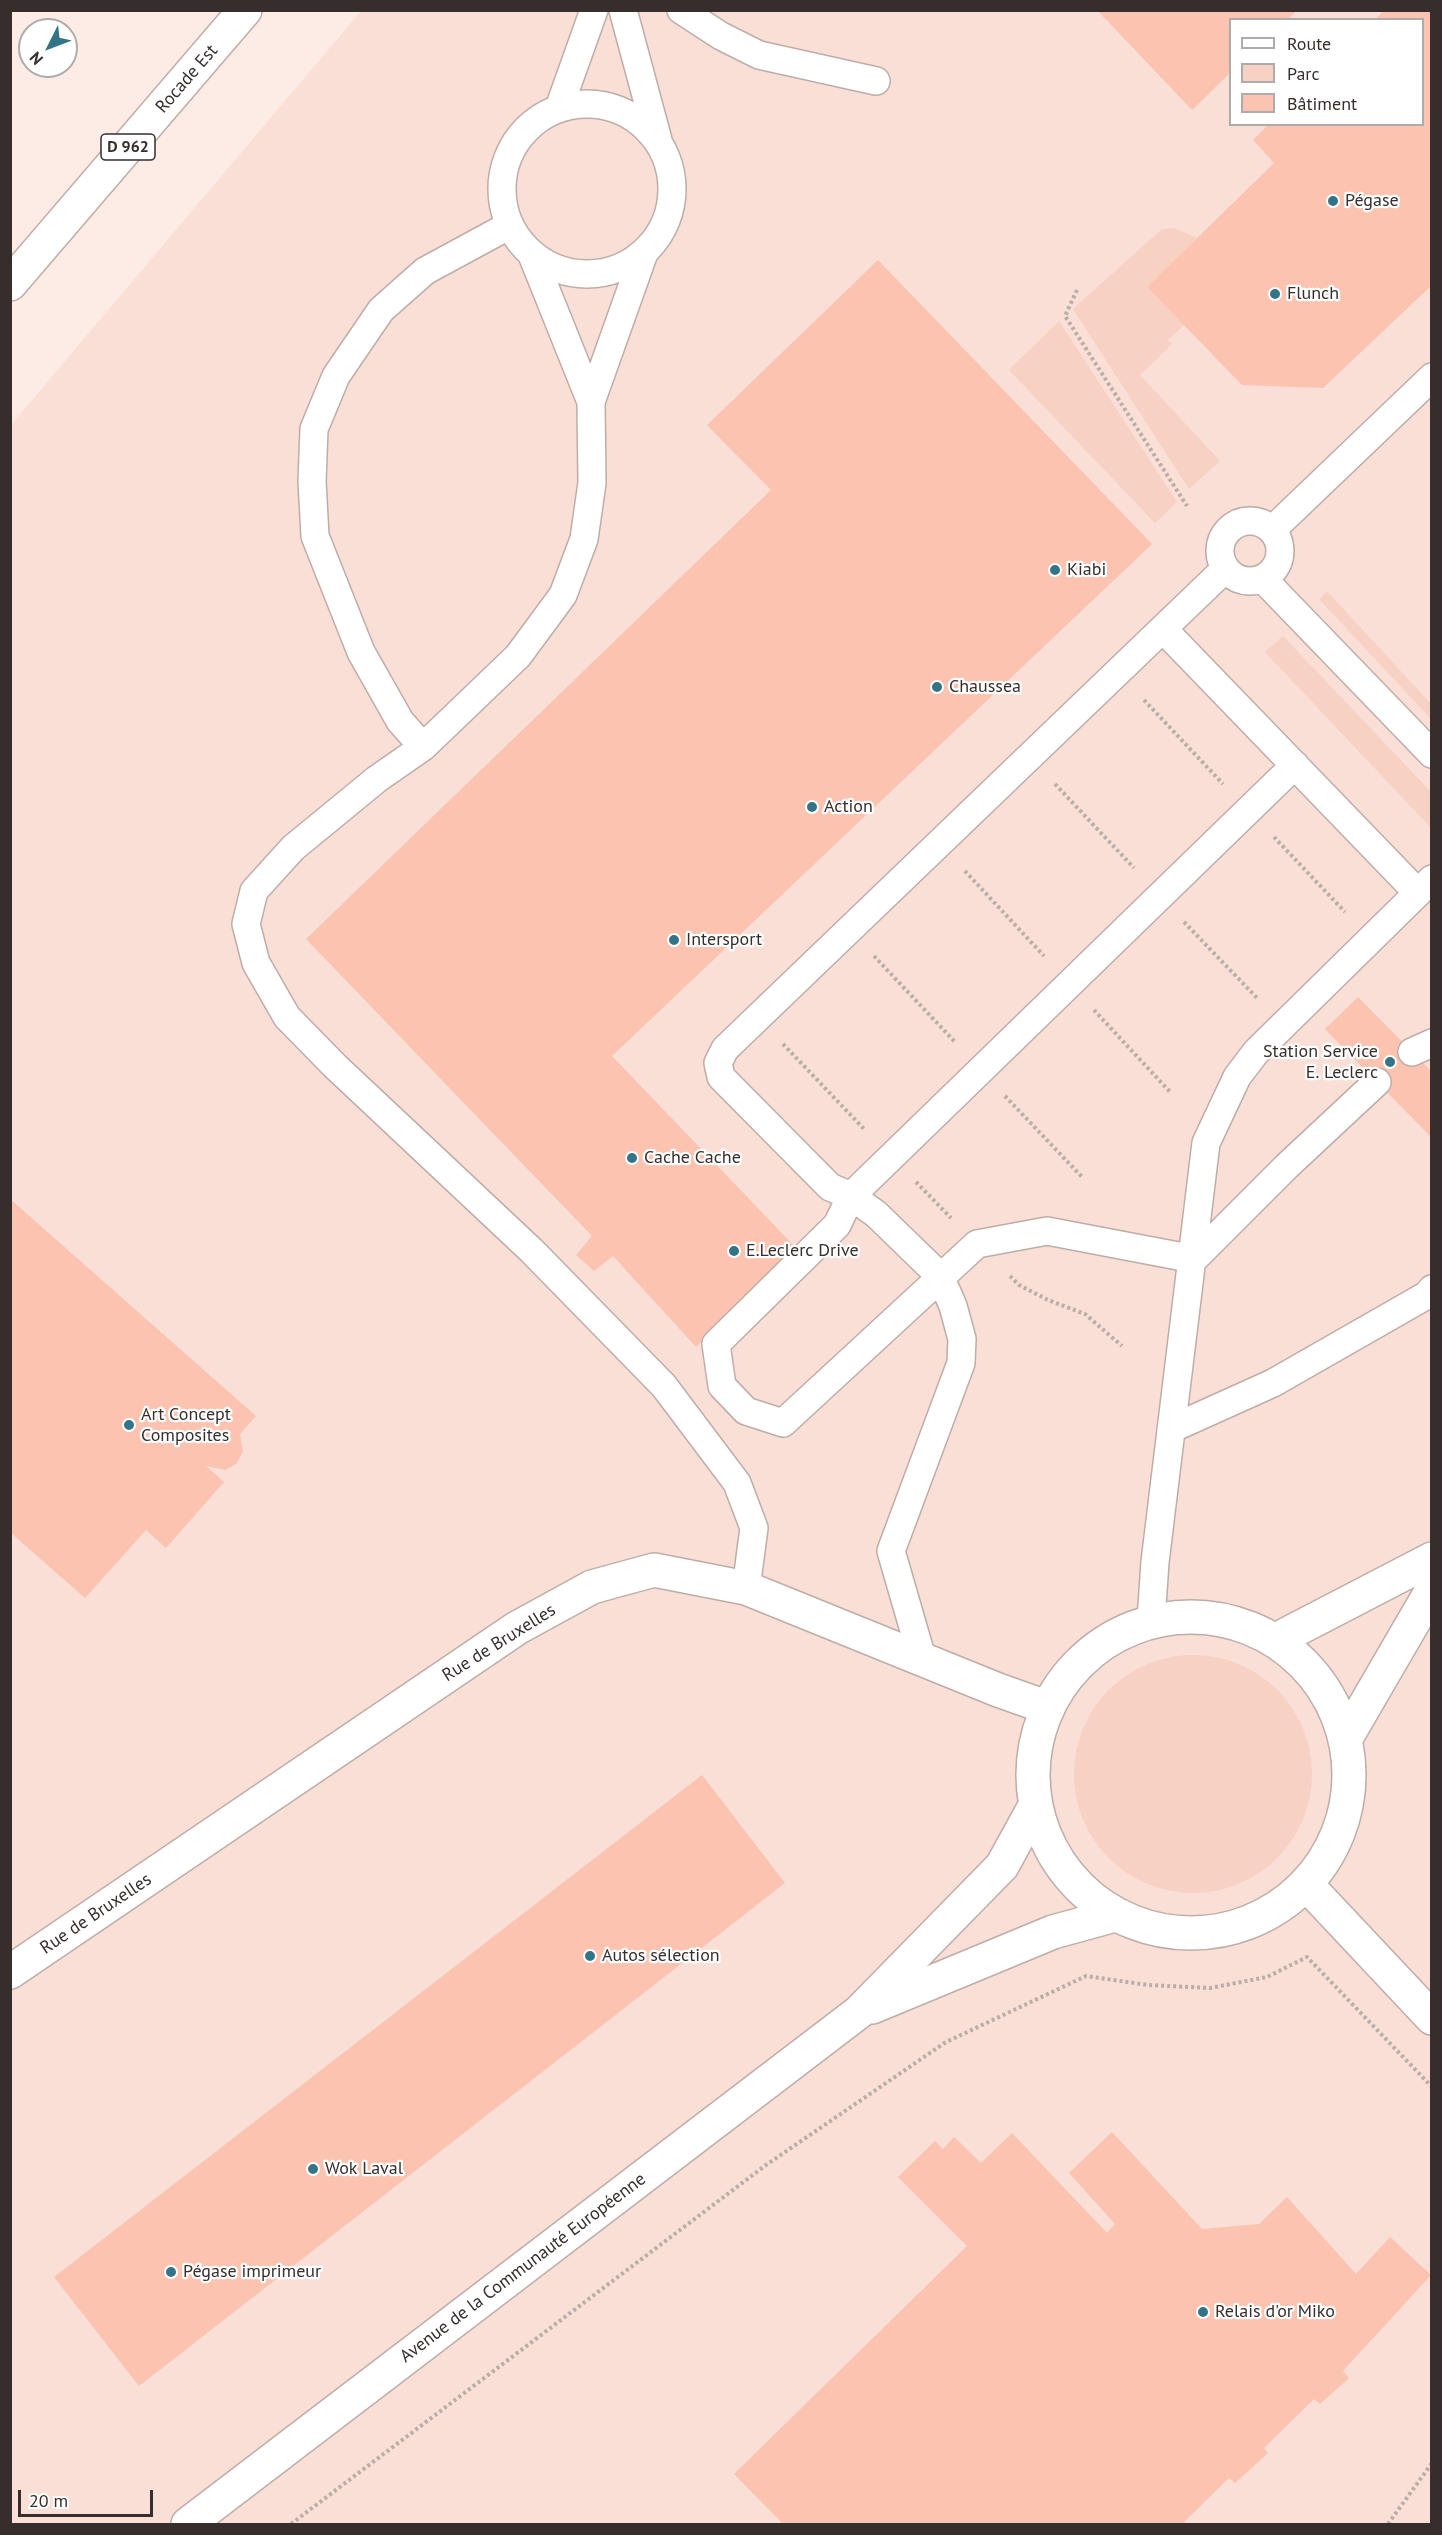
<!DOCTYPE html>
<html>
<head>
<meta charset="utf-8">
<style>
  body { margin:0 }
  #map { position:relative; width:1442px; height:2535px; overflow:hidden; background:#fdebe5; font-family:"PT Sans",sans-serif }
  canvas { display:block }
  .frame { position:absolute; inset:0; border:12px solid #352e2c; pointer-events:none }
  .legend { position:absolute; left:1229px; top:18px; width:195px; height:108px; box-sizing:border-box; background:#fff; border:2px solid #aeabab; margin:0; padding:8px 10px; list-style:none; font-size:18px; color:#352e2c }
  .legend li { display:flex; align-items:center; gap:12px; height:30px }
  .legend b { width:30px; border:2px solid #aeabab }
  .north { position:absolute; left:18px; top:18px; width:60px; height:60px; box-sizing:border-box; background:#fff; border:2px solid #aeabab; border-radius:50%; rotate:228deg; font-size:16px; font-weight:700; line-height:24px; text-align:center; color:#352e2c }
  .north::after { content:''; display:block; margin:auto; width:21px; height:27px; background:#337487; clip-path:polygon(50% 0,100% 100%,50% 72%,0 100%) }
  .scale { position:absolute; left:18px; top:2490px; width:135px; height:27px; box-sizing:border-box; border:3px solid #352e2c; border-top:0; padding-left:8px; font-size:18px; line-height:21px; white-space:nowrap; color:#352e2c; -webkit-text-stroke:4px #fff; paint-order:stroke }
</style>
</head>
<body>
<div id="map">
<canvas width="1442" height="2535"></canvas>
<div class="frame"></div>
<ul class="legend">
<li><b style="height:8px;background:#fff"></b>Route</li>
<li><b style="height:16px;background:#f7d1c4"></b>Parc</li>
<li><b style="height:16px;background:#fcc3b0"></b>Bâtiment</li>
</ul>
<div class="north">N</div>
<div class="scale">20 m</div>
</div>
<script>
const ctx = document.querySelector('canvas').getContext('2d');
ctx.lineJoin = 'round';
function fill(path, color) {
  ctx.fillStyle = color;
  ctx.fill(path, 'evenodd');
}
function toPath(rows) {
  const path = new Path2D();
  for (const r of rows) {
    if (r.length === 3) {
      path.moveTo(r[0] + r[2], r[1]);
      path.arc(r[0], r[1], r[2], 0, 2 * Math.PI);
      continue;
    }
    path.moveTo(r[0], r[1]);
    for (let i = 2; i < r.length; i += 2) path.lineTo(r[i], r[i + 1]);
  }
  return path;
}
function strokePath(path, color, width, dash) {
  ctx.strokeStyle = color;
  ctx.lineWidth = width;
  ctx.lineCap = dash ? 'butt' : 'round';
  ctx.setLineDash(dash || []);
  ctx.stroke(path);
}
function write(font, color, halo, rows, align = 'center') {
  ctx.font = font + ' "PT Sans",sans-serif';
  ctx.lineWidth = 4.5;
  ctx.setLineDash([]);
  ctx.textBaseline = 'middle';
  ctx.strokeStyle = halo;
  ctx.fillStyle = color;
  for (const [text, x, y, turn = 0] of rows) {
    ctx.save();
    ctx.translate(x, y);
    ctx.rotate((+turn || 0) * Math.PI / 180);
    ctx.textAlign = isNaN(turn) ? turn : align;
    if (halo) ctx.strokeText(text, 0, 0);
    ctx.fillText(text, 0, 0);
    ctx.restore();
  }
}
const built = toPath([
  [361,11,1431,11,1431,2524,11,2524,11,425],
  [1230,20,1422,20,1422,124,1230,124]
]);
const green = toPath([
  [1174,228,1197,238,1147,287,1184,325,1168,340,1172,344,1140,375,1220,461,1189,489,1073,309,1162,229],
  [1059,321,1177,502,1155,523,1009,370],
  [1327,591,1431,704,1431,719,1319,599],
  [1283,636,1431,792,1431,828,1265,652],
  [1193,1774,119]
]);
const building = toPath([
  [1097,10,1297,10,1287,20,1230,20,1230,73,1192,110],
  [1384,10,1432,10,1432,285,1323,388,1242,385,1147,287,1274,163,1253,140,1269,124,1422,124,1422,20,1375,20],
  [878,260,1152,544,612,1056,799,1251,696,1347,613,1256,594,1271,576,1255,592,1236,306,939,771,490,707,425],
  [1358,997,1432,1072,1432,1138,1325,1029],
  [10,1199,256,1416,240,1434,243,1452,236,1464,225,1470,206,1466,224,1482,166,1548,146,1530,85,1598,10,1532],
  [702,1775,785,1883,139,2386,54,2277],
  [1112,2132,1202,2229,1259,2224,1287,2197,1356,2274,1390,2237,1431,2275,1343,2371,1349,2378,1320,2404,1314,2399,1264,2448,1268,2453,1235,2483,1229,2478,1184,2522,1187,2524,783,2524,734,2474,967,2246,898,2177,935,2141,943,2149,954,2137,981,2163,1012,2133,1107,2233,1115,2224,1069,2173]
]);
const path = toPath([
  [1077,290,1065,316,1187,506],
  [1144,700,1223,784],
  [1055,784,1134,868],
  [1274,837,1345,912],
  [965,871,1044,956],
  [1184,922,1258,999],
  [874,956,955,1042],
  [1094,1010,1171,1093],
  [783,1044,865,1130],
  [1005,1096,1083,1178],
  [916,1182,951,1218],
  [1010,1276,1019,1285,1048,1300,1085,1314,1122,1346],
  [291,2524,766,2165,946,2042,1086,1976,1148,1985,1210,1988,1267,1977,1307,1957,1432,2087],
  [1388,2524,1432,2463]
]);
const lane = toPath([
  [623,10,658,140],
  [681,10,721,36,759,55,876,81],
  [587,189,85],
  [559,108,594,10],
  [644,253,591,402,592,483,584,539,563,595,518,656,423,747,377,779,293,848,254,891,246,924,256,963,287,1017,335,1066,532,1251,664,1386,737,1483,754,1528,746,1588],
  [532,255,591,402],
  [1250,551,30],
  [1272,530,1432,377],
  [1263,579,1432,754],
  [1163,629,1418,893],
  [423,747,400,721,361,652,315,536,312,481,314,429,336,376,381,310,425,271,510,225],
  [1295,765,851,1196,837,1225,716,1344,722,1386,746,1411,783,1423,977,1244,1047,1231,1194,1259,1287,1166,1377,1082],
  [1412,1052,1432,1043],
  [1171,1429,1273,1383,1427,1295,1432,1289],
  [1151,1620,1155,1562,1206,1143,1237,1077,1256,1052,1432,879],
  [922,1658,891,1551,961,1363,962,1339,953,1306,940,1276,876,1214,851,1196,830,1187,721,1077,718,1063,725,1049,1225,569]
]);
const street = toPath([
  [1307,1885,1432,2018],
  [10,1972,517,1628,592,1587,654,1570,746,1588,998,1690,1046,1707]
]);
const secondary = toPath([
  [1191,1775,158],
  [1276,1640,1432,1559],
  [1346,1738,1432,1590],
  [872,2007,1053,1932,1115,1915],
  [188,2524,859,2012,1002,1866,1035,1806]
]);
const primary = toPath([
  [10,284,245,10]
]);
const markers = [
  [1333,201,6,"#337487"],
  [1275,294,6,"#337487"],
  [1055,570,6,"#337487"],
  [937,687,6,"#337487"],
  [812,807,6,"#337487"],
  [674,940,6,"#337487"],
  [1390,1062,6,"#337487"],
  [632,1158,6,"#337487"],
  [734,1251,6,"#337487"],
  [129,1425,6,"#337487"],
  [590,1956,6,"#337487"],
  [313,2169,6,"#337487"],
  [171,2272,6,"#337487"],
  [1203,2312,6,"#337487"]
];
const shields = [
  [128,147,54]
];
const shieldNames = [
  ["D 962",128,147]
];
const streetNames = [
  ["Rocade Est",187,79,-49],
  ["Rue de Bruxelles",499,1643,-32],
  ["Rue de Bruxelles",96,1914,-34],
  ["Avenue de la Communauté Européenne",523,2268,-37]
];
const poiNames = [
  ["Pégase",1345,201],
  ["Flunch",1287,294],
  ["Kiabi",1067,570],
  ["Chaussea",949,687],
  ["Action",824,807],
  ["Intersport",686,940],
  ["Station Service",1378,1052,"right"],
  ["E. Leclerc",1378,1073,"right"],
  ["Cache Cache",644,1158],
  ["E.Leclerc Drive",746,1251],
  ["Art Concept",141,1415],
  ["Composites",141,1436],
  ["Autos sélection",602,1956],
  ["Wok Laval",325,2169],
  ["Pégase imprimeur",183,2272],
  ["Relais d'or Miko",1215,2312]
];
fill(built, '#f9dfd6');
fill(green, '#f7d1c4');
fill(building, '#fcc3b0');
strokePath(lane, '#beada7', 30);
strokePath(street, '#beada7', 36);
strokePath(secondary, '#beada7', 36);
strokePath(primary, '#beada7', 36);
strokePath(path, '#baaca7', 4, [3, 3]);
strokePath(lane, '#fff', 27);
strokePath(street, '#fff', 33);
strokePath(secondary, '#fff', 33);
strokePath(primary, '#fff', 33);
for (const [x, y, r, color] of markers) {
  const dot = new Path2D();
  dot.arc(x, y, r, 0, 2 * Math.PI);
  ctx.fillStyle = color;
  ctx.fill(dot);
  strokePath(dot, '#fff', 2);
}
for (const [x, y, w] of shields) {
  const box = new Path2D();
  box.roundRect(x - w / 2, y - 13, w, 26, 4.5);
  ctx.fillStyle = '#fff';
  ctx.fill(box);
  strokePath(box, '#352e2c', 1.5);
}
write('bold 16px', '#352e2c', null, shieldNames);
write('18px', '#352e2c', '#fff', streetNames);
write('18px', '#352e2c', '#fff', poiNames, 'left');
</script>
</body>
</html>
